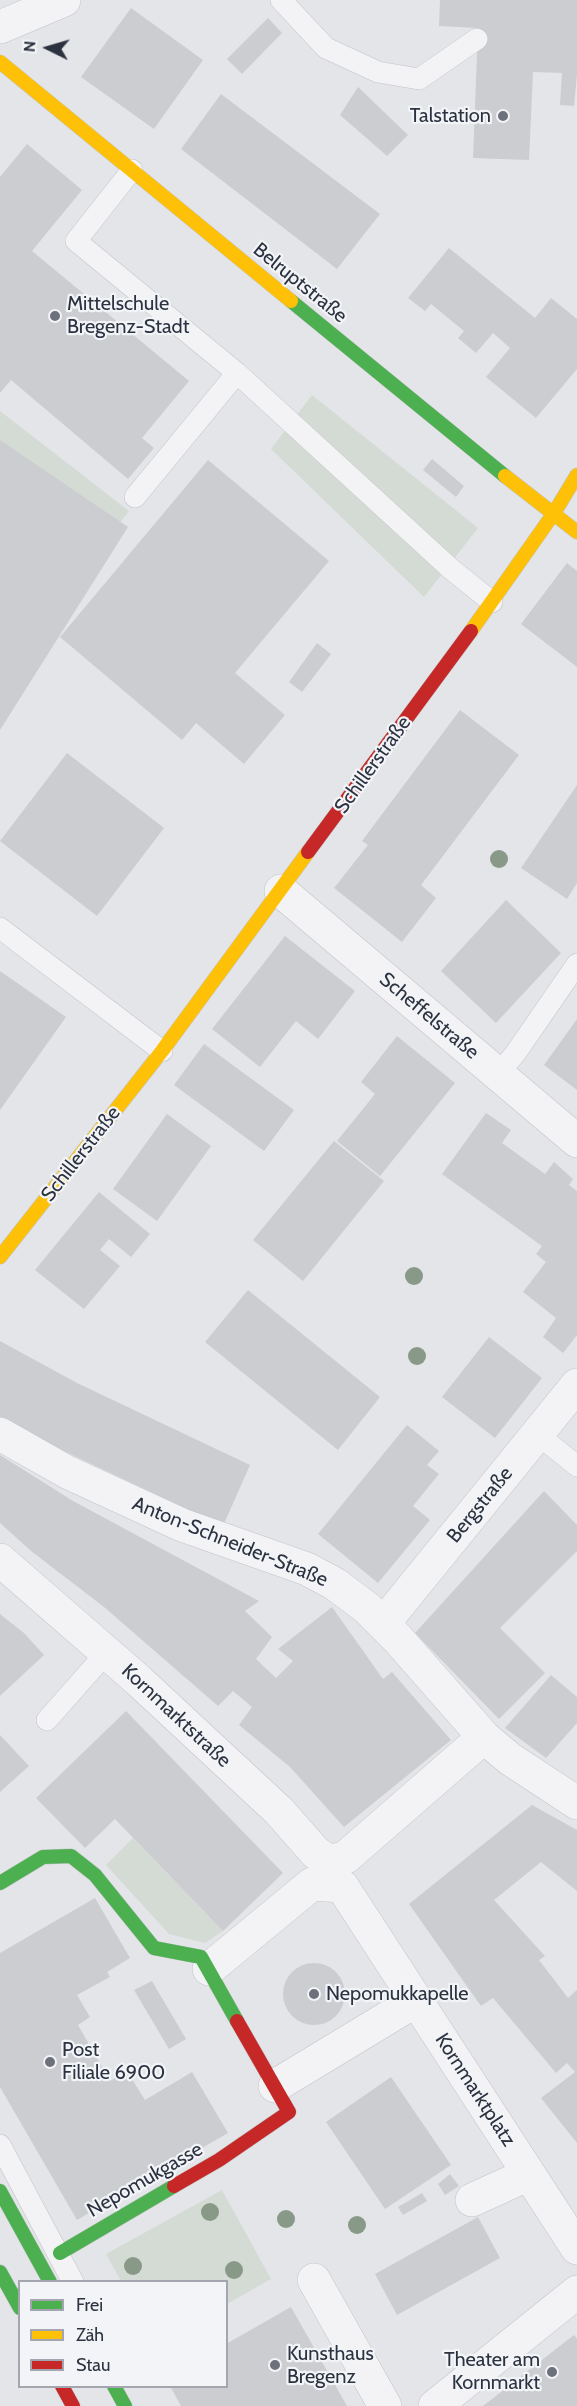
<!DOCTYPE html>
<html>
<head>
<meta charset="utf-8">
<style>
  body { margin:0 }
  #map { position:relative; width:577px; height:2406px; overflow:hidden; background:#e3e5e8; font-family:Cabin,sans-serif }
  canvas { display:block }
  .legend { position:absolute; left:18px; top:2280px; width:210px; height:108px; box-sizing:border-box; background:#f2f4f7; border:2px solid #a3a6ae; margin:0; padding:8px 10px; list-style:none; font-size:18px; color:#2c3240 }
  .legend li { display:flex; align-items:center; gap:12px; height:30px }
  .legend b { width:30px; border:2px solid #a3a6ae }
  .north { position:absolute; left:18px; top:18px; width:60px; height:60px; -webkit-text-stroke:4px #f2f4f7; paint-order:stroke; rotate:275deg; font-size:16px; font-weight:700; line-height:24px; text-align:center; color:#2c3240 }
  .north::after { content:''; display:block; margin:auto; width:21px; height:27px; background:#2c3240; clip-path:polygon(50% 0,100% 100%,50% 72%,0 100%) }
</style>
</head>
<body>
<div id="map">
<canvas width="577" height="2406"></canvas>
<ul class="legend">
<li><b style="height:8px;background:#4caf50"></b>Frei</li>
<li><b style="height:8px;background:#ffc107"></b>Zäh</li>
<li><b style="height:8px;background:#c62828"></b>Stau</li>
</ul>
<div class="north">N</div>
</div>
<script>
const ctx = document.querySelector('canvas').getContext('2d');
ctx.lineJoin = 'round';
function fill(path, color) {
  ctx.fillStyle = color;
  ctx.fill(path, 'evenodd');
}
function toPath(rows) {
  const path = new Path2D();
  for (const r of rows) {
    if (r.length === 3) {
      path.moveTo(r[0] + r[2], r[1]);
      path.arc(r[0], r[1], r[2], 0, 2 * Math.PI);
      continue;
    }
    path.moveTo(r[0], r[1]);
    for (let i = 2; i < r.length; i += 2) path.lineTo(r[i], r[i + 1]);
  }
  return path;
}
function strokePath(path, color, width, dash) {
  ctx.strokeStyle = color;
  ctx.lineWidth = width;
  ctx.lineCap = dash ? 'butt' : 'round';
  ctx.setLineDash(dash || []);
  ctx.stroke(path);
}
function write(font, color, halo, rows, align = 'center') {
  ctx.font = font + ' Cabin,sans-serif';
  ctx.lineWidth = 4.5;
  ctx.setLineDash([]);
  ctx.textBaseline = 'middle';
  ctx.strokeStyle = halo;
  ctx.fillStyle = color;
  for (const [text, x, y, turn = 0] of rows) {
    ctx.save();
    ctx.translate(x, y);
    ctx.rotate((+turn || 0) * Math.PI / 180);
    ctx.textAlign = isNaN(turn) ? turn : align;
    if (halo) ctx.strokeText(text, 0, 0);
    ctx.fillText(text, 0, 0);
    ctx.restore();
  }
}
const green = toPath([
  [312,395,478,528,424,597,271,449],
  [0,411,129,511,0,679],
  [133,1838,223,1931,205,1943,169,1934,106,1865],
  [222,2190,271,2279,227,2304,226,2282,121,2281,106,2254]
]);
const building = toPath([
  [440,0,577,0,577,74,574,106,560,105,562,73,533,72,529,160,473,158,478,28,439,26],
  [131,8,203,60,154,129,81,77],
  [268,18,282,33,242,74,227,59],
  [358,87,408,135,387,156,340,115],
  [221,94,380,214,337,269,181,149],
  [27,144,82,190,32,251,189,381,142,438,154,448,128,479,11,380,0,393,0,177],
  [449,248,535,318,551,298,577,319,577,369,536,418,486,377,510,348,493,333,476,353,458,338,464,331,431,304,425,311,408,298],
  [0,440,128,527,0,730],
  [432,459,464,486,456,497,423,470],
  [208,460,329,561,235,673,285,715,244,764,196,723,182,740,60,637],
  [567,563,577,571,577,667,521,624],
  [317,643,331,654,302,692,289,682],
  [460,710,519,755,421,885,436,898,402,942,334,888,368,845,362,841],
  [67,753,164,828,97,916,0,841],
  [577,785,577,883,567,899,521,868],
  [506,900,561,953,496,1023,441,971],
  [285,936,355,991,318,1039,296,1021,260,1067,212,1029],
  [0,971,66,1017,0,1110],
  [577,1019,577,1090,544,1065],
  [397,1036,455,1083,380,1176,337,1141,375,1094,361,1082],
  [204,1044,294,1110,264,1151,174,1085],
  [486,1113,511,1130,502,1143,545,1174,554,1162,573,1179,569,1185,577,1191,577,1335,563,1353,543,1337,556,1318,523,1292,546,1262,536,1254,542,1246,442,1174],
  [167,1114,211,1146,157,1221,113,1189],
  [334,1141,384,1181,303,1281,253,1240],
  [99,1192,150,1234,131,1257,109,1239,100,1250,120,1266,84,1309,35,1270],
  [248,1290,380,1397,338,1450,205,1342],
  [489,1337,542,1378,495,1438,442,1397],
  [0,1341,77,1383,250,1465,223,1526,45,1442,0,1418],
  [407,1425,439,1451,427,1465,439,1474,413,1506,430,1520,378,1583,318,1534],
  [0,1455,73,1501,259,1601,245,1611,272,1637,256,1659,276,1678,293,1661,278,1649,332,1607,383,1679,392,1672,451,1740,344,1827,290,1767,239,1725,252,1707,233,1691,218,1706,104,1607,31,1551,0,1523],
  [544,1491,577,1525,577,1551,500,1628,545,1673,499,1719,415,1633],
  [0,1614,24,1633,44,1655,0,1696],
  [551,1675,577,1697,577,1723,546,1758,505,1728],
  [126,1711,283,1873,223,1931,115,1819,85,1848,36,1798],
  [0,1735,29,1766,0,1792],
  [532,1805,577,1830,577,1891,541,1862,494,1900,545,1956,539,1960,568,1998,577,1990,577,2143,541,2098,575,2072,567,2063,556,2073,493,1998,481,2006,409,1904],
  [95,1898,130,1958,107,1972,110,1977,77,1995,90,2017,78,2025,110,2081,127,2071,145,2100,192,2072,228,2133,77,2220,0,2087,0,1953],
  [314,1994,31],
  [152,1981,186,2039,169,2049,134,1990],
  [391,2077,451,2165,385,2209,326,2122],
  [450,2174,459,2186,445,2195,438,2184],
  [422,2193,427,2201,403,2215,398,2207],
  [478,2217,500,2258,397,2315,375,2274],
  [291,2307,347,2406,181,2406,170,2386,226,2386,226,2344],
  [574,2335,577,2339,577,2406,483,2406]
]);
const lane = toPath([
  [281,0,326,48,378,72,419,79,477,39],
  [132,170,76,241,237,373,451,569,492,602],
  [135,497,237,373],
  [0,928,162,1051],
  [498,1074,515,1054,577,964],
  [537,1434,577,1466],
  [47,1720,107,1652],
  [0,2145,73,2282]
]);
const street = toPath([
  [0,27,64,0],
  [281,891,577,1141],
  [0,1434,67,1472,182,1525,307,1569,335,1584,367,1608,397,1638,484,1737,510,1759,577,1803],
  [0,1560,138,1680,279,1811,316,1853,330,1862,346,1857,484,1737],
  [383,1624,577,1385],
  [342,1886,577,2248],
  [209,1969,312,1884,342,1886],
  [275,2086,417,2000],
  [472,2200,529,2174],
  [314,2280,385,2406],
  [435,2406,577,2292]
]);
const fast = toPath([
  [291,301,505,476],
  [0,1883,43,1857,71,1856,95,1875,154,1948,201,1957,237,2021],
  [0,2191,50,2282],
  [60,2253,174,2186],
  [0,2272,20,2308],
  [114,2386,125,2406]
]);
const slow = toPath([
  [0,62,291,301],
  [505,476,577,532],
  [471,631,554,513,577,475],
  [0,1257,162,1051,308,852]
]);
const jam = toPath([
  [308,852,471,631],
  [174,2186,219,2160,289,2112,237,2021],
  [62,2386,73,2406]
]);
const trees = [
  [499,859],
  [414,1276],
  [417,1356],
  [210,2212],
  [286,2219],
  [357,2225],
  [133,2266],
  [234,2270]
];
const markers = [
  [503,116,6,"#6c717b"],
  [55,316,6,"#6c717b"],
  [314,1994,6,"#6c717b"],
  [50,2062,6,"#6c717b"],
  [275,2365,6,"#6c717b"],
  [552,2372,6,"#6c717b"]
];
const poiNames = [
  ["Talstation",491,116,"right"],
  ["Mittelschule",67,304],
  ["Bregenz-Stadt",67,327],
  ["Nepomukkapelle",326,1994],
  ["Post",62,2050],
  ["Filiale 6900",62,2073],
  ["Kunsthaus",287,2354],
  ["Bregenz",287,2377],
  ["Theater am",540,2360,"right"],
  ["Kornmarkt",540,2383,"right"]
];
const streetNames = [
  ["Belruptstraße",300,283,39],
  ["Schillerstraße",373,765,-54],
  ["Scheffelstraße",429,1016,40],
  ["Schillerstraße",81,1154,-52],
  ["Bergstraße",480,1505,-51],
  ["Anton-Schneider-Straße",230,1542,22],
  ["Kornmarktstraße",176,1716,43],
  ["Kornmarktplatz",475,2090,57],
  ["Nepomukgasse",145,2180,-30]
];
fill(green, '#d4dbd4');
fill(building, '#cccdd0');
strokePath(lane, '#c2c3c6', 22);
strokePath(street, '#c2c3c6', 34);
strokePath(fast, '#c2c3c6', 15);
strokePath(slow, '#c2c3c6', 15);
strokePath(jam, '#c2c3c6', 15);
strokePath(lane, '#f3f3f5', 21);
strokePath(street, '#f3f3f5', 33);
strokePath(fast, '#4caf50', 14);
strokePath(slow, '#ffc107', 14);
strokePath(jam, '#c62828', 14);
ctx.fillStyle = '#899988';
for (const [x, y] of trees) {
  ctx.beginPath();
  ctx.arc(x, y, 9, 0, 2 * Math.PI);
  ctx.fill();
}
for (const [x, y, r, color] of markers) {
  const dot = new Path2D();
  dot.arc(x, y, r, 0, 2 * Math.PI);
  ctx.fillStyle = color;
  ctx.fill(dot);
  strokePath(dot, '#f2f4f7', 2);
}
write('20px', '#2c3240', '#f2f4f7', poiNames, 'left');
write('20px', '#2c3240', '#f2f4f7', streetNames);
</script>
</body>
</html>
